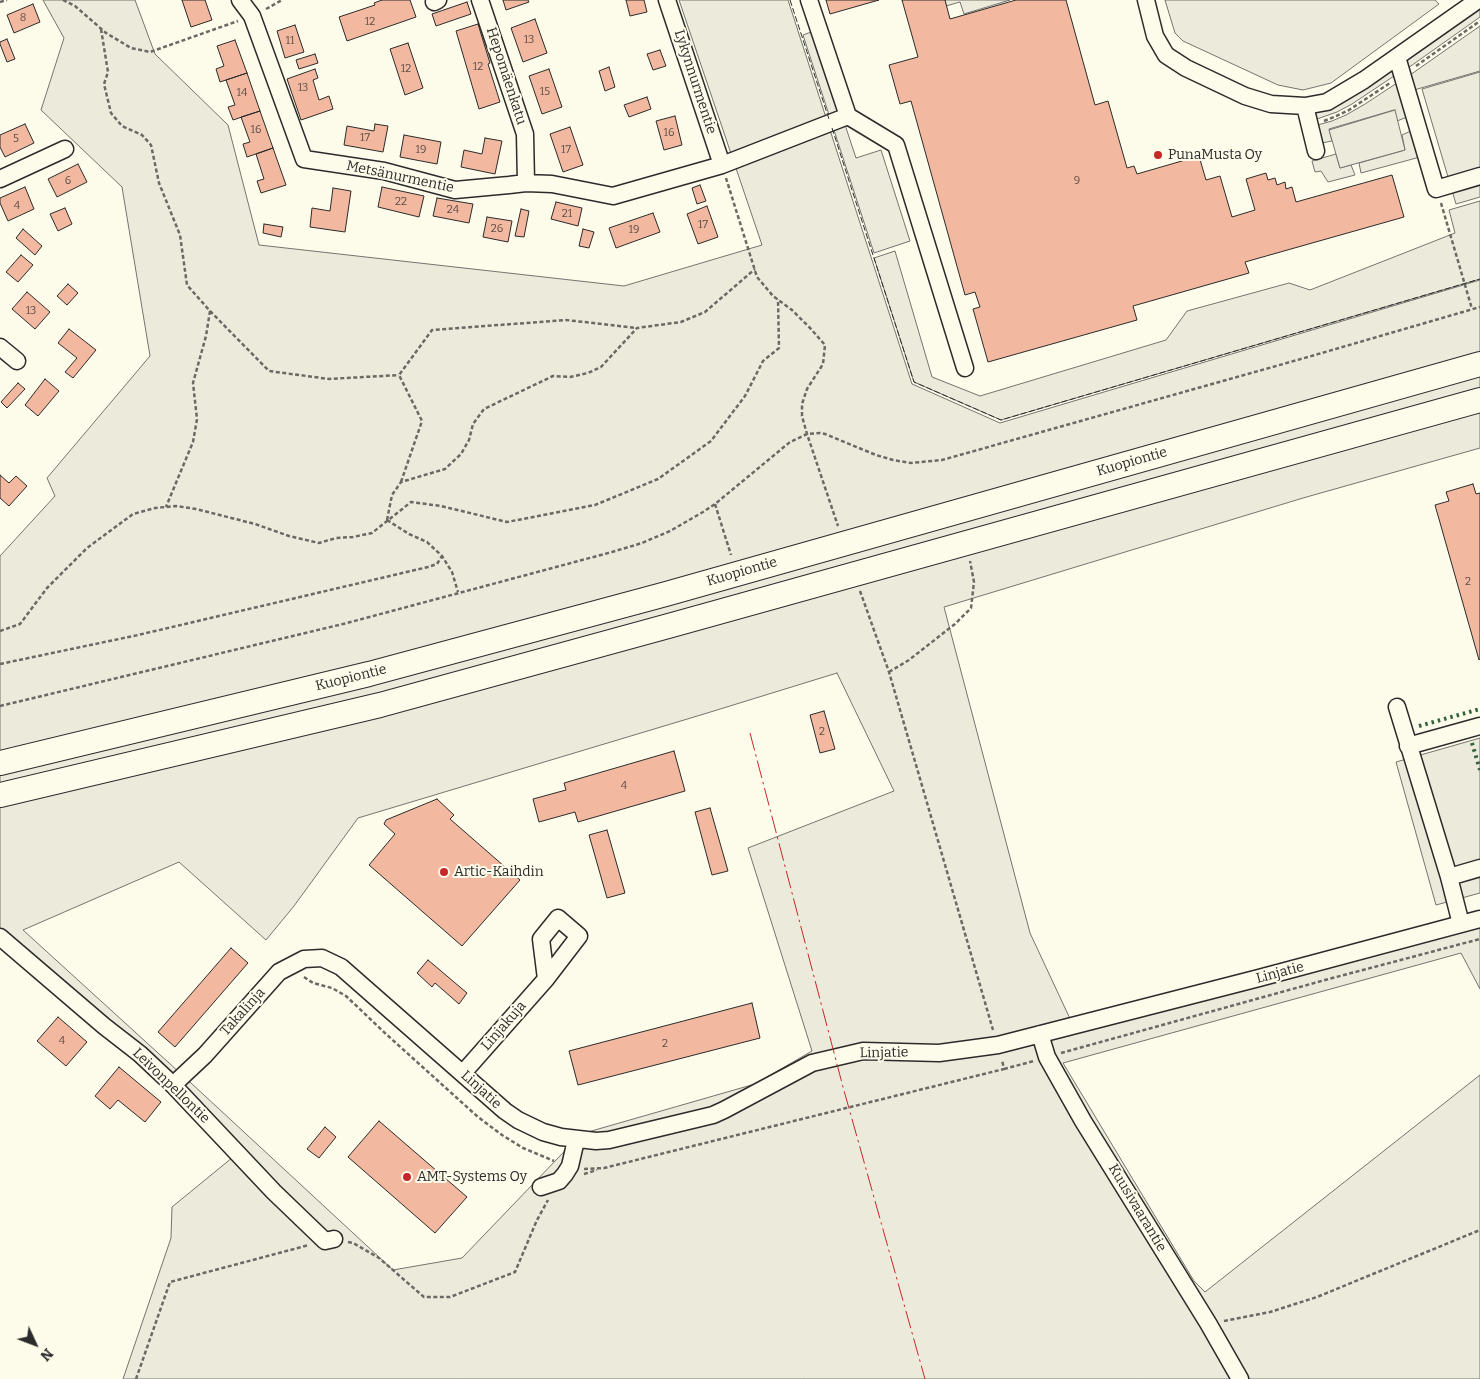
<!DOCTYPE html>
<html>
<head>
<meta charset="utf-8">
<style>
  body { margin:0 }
  #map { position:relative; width:1480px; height:1379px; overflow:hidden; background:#fdfbea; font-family:Bitter,serif }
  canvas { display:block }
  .north { position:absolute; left:10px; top:1319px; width:50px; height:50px; -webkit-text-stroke:4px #fdfbea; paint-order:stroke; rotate:133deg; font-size:14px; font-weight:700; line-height:20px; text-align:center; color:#2b2b2b }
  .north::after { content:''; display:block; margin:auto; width:18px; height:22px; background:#2b2b2b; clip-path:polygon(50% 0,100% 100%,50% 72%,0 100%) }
</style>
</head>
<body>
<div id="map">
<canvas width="1480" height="1379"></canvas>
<div class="north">N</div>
</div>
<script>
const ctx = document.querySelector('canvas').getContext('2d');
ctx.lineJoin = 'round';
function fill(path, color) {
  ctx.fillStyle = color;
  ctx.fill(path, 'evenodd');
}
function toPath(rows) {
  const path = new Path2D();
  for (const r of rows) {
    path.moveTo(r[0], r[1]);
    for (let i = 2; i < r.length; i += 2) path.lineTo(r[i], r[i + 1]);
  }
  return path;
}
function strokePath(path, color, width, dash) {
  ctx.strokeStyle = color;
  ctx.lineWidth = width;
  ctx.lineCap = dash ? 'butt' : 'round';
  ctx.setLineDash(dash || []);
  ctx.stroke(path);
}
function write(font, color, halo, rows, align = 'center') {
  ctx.font = font + ' Bitter,serif';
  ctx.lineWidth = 4;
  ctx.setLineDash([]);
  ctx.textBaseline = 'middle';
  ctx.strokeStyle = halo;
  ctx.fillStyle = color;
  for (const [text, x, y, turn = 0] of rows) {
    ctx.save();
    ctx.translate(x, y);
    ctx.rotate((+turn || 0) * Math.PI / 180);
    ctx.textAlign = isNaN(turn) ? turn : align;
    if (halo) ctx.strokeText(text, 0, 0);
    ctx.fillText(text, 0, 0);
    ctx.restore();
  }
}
const green = toPath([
  [43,0,135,0,155,54,228,125,259,245,624,286,762,245,679,0,788,0,912,384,1000,423,1480,280,1480,448,1303,498,944,607,1030,933,1072,1023,1480,916,1480,989,1461,953,1063,1063,1194,1281,1205,1292,1480,1075,1480,1379,123,1379,171,1238,172,1207,238,1153,0,937,0,556,55,496,47,478,150,356,122,187,41,110,64,38,43,0],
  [837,673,894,791,748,848,812,1051,755,1084,581,1134,462,1258,393,1270,191,1083,23,930,179,862,266,940,294,906,358,818,704,714,837,673],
  [1165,0,1435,0,1439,4,1331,83,1303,90,1278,85,1183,41,1175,33,1165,0],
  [1480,8,1480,17,1408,68,1407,59,1480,8],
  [1480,26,1480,71,1414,90,1410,75,1480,26],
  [1393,70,1397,74,1352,104,1337,112,1314,120,1314,114,1388,71,1393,70],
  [1400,81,1407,117,1397,121,1394,110,1329,129,1332,141,1322,143,1314,126,1332,121,1346,115,1365,104,1400,81],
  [1413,130,1420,157,1361,173,1359,163,1405,150,1402,135,1413,130],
  [1336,154,1340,168,1351,165,1355,175,1328,182,1321,171,1315,172,1312,161,1336,154],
  [1480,201,1480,279,1001,420,914,382,874,258,895,251,932,377,980,396,1166,340,1187,311,1289,283,1310,290,1455,233,1449,210,1480,201]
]);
const parking = toPath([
  [945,0,1010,0,964,14,960,2,946,6,945,0],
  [814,31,856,158,881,150,910,241,874,253,803,35,814,31],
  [1480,72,1480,197,1456,204,1422,89,1480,72],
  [1395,110,1405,150,1340,168,1329,130,1395,110],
  [1480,738,1480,893,1436,905,1396,762,1480,738]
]);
const building = toPath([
  [182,0,205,0,212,20,191,27,182,0],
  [382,0,410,0,416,17,347,41,339,17,375,5,374,3,382,0],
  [503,0,528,0,529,2,506,10,503,0],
  [626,0,644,0,647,12,630,16,626,0],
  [826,0,879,0,830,14,826,0],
  [902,0,945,0,950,19,1016,0,1066,0,1095,105,1108,101,1127,168,1134,166,1137,174,1199,156,1206,180,1220,176,1232,217,1255,210,1246,179,1266,173,1268,180,1275,178,1277,185,1285,182,1286,189,1292,187,1296,202,1392,175,1404,217,1245,262,1249,273,1133,306,1137,320,988,362,973,309,980,307,975,292,965,295,911,101,900,104,889,65,918,57,902,0],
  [467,2,471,14,436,26,432,14,467,2],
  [33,4,40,22,14,33,7,15,33,4],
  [535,19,547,53,523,62,511,28,535,19],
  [478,24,490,63,488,64,500,102,479,109,456,31,478,24],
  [295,25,304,52,285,58,277,31,295,25],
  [7,39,15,59,7,62,0,44,0,42,7,39],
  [235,40,247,73,220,82,216,69,224,66,217,46,235,40],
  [408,43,423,88,405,95,390,49,408,43],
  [660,50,666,66,653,70,647,54,660,50],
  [315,54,318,63,299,69,296,60,315,54],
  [609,67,615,87,605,91,599,71,609,67],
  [315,69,318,78,313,80,319,100,329,96,333,109,301,120,287,79,315,69],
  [549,69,562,107,542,114,529,76,549,69],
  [247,73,260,111,233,120,228,107,235,105,226,80,247,73],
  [647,97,651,109,629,117,624,105,647,97],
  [260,111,273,148,247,157,243,144,250,142,241,117,260,111],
  [675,116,682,145,664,150,656,121,675,116],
  [25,124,34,143,5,157,0,147,0,135,25,124],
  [375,124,388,126,383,152,344,145,347,126,374,131,375,124],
  [570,127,583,165,563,172,550,134,570,127],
  [404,135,441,142,437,164,400,157,404,135],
  [485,138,502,141,495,174,461,167,464,150,482,154,485,138],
  [273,148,286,185,261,193,257,181,264,179,256,154,273,148],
  [78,164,87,182,57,197,48,179,78,164],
  [700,185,706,201,697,204,692,188,700,185],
  [25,187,34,209,8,221,0,203,0,198,25,187],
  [382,187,424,196,419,217,378,207,382,187],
  [333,188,351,191,345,232,310,227,312,208,330,211,333,188],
  [437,198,473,204,469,223,433,216,437,198],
  [556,202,582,208,578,226,551,219,556,202],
  [707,206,718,237,698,244,687,214,707,206],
  [65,208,72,224,58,231,50,214,65,208],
  [521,209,529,211,524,237,515,236,521,209],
  [653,213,660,232,616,248,609,228,653,213],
  [487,217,512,221,508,242,483,237,487,217],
  [264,224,283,227,281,237,263,233,264,224],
  [23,229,42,246,35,255,16,238,23,229],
  [583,229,594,232,589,248,579,246,583,229],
  [21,255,33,265,18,282,6,272,21,255],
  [68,284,78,293,67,305,57,296,68,284],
  [27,292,50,312,35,329,12,309,27,292],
  [69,329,96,350,73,378,65,372,77,358,58,343,69,329],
  [45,379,59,391,38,416,25,405,45,379],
  [18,383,25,389,7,408,1,402,18,383],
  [0,475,9,483,16,476,27,486,9,506,0,498,0,475],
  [1473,484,1476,494,1480,493,1480,659,1479,660,1435,505,1449,501,1446,492,1473,484],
  [824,711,835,749,820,753,810,715,824,711],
  [674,751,685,791,578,822,575,812,539,822,533,799,566,790,564,783,674,751],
  [437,799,454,815,450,819,520,880,462,946,369,865,395,834,384,824,386,820,437,799],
  [710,808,728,871,712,875,695,812,710,808],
  [607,830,625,893,607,898,589,835,607,830],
  [231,948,248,963,175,1047,158,1032,231,948],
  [428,960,467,993,459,1004,435,983,432,987,417,973,428,960],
  [752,1003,760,1038,578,1085,569,1051,752,1003],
  [58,1017,87,1042,66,1066,37,1041,58,1017],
  [119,1067,161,1102,145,1122,118,1100,110,1109,95,1096,119,1067],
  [379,1121,467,1197,435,1233,348,1157,379,1121],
  [325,1127,336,1137,319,1158,307,1149,325,1127]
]);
const path = toPath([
  [63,0,75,6,106,33,131,48,150,52,238,21],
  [0,2,7,0],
  [266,9,282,0],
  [101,29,108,72,104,84,111,113,122,126,142,135,151,145,159,183,180,235,187,285,210,311,206,336,193,383,197,419,193,442,166,507],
  [1416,66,1480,21],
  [1324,121,1334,117,1349,110,1390,83],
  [726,178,757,277,773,296,792,310,811,329,825,345,823,364,807,389,802,404,802,416,807,434,838,526],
  [1441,203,1472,309],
  [210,311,269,371,329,379,399,375],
  [401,482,422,421,399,375,432,330,566,320,637,328],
  [715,504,731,555],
  [387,520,392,495,401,482,445,469,461,454,469,440,473,424,484,409,553,376,570,377,588,373,601,367,637,328,681,322,705,312,755,269],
  [387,520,409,534,427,542,442,556,452,572,458,592],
  [860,591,889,672,993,1030],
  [0,631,20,624,47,588,87,548,133,514,155,508,176,506,196,509,255,524,289,536,319,543,336,538,353,537,372,533,411,502,441,506,507,522,595,505,658,479,711,441,745,396,763,361,779,348,778,299],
  [0,664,138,635,428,567,437,564,442,556],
  [889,672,909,660,955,624,971,608,974,582,970,561],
  [0,706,347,623,612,552,642,543,670,531,703,512,715,504,790,442,807,434,820,433,825,434,876,455,893,460,911,463,942,460,1308,357,1480,307],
  [304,977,313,983,332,988,346,996,386,1034,478,1117,502,1135,523,1148,554,1161],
  [1061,1053,1325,980,1480,939],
  [1004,1069,1034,1061],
  [584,1169,604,1168,1004,1069,1002,1060],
  [584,1174,597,1170],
  [348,1242,353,1243,379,1258,424,1297,450,1297,515,1272,537,1220,548,1200],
  [1224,1321,1270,1312,1317,1297,1480,1230],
  [136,1379,170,1282,309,1245]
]);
const minor = toPath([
  [240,0,252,16,304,159,384,171,455,190,509,185,526,183,552,184,613,196,722,165,848,116],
  [480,0,525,134,526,183],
  [667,0,722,165],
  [809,0,848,116,896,145,965,368],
  [1146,0,1155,36,1166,55,1186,68,1245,96,1271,104,1305,106,1327,102,1364,80,1478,0],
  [434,2,438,0],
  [1397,57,1436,189,1480,176],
  [1305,106,1316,151],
  [0,179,65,149],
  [0,347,17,361],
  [1397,707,1449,877,1461,924],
  [1408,746,1480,726],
  [1449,877,1480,868],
  [0,937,104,1026,140,1054,173,1085,274,1192,325,1241,334,1239],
  [1040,1034,1047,1057,1083,1121,1208,1323,1240,1379],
  [463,1073,546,979,579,936,558,918,541,939,546,979],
  [173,1085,205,1055,279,972,304,959,322,958,341,967,505,1111,518,1120,543,1132,561,1137,596,1141,609,1140,713,1115,724,1110,812,1063,863,1051,939,1053,998,1045,1259,978,1480,919],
  [541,1187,559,1181,565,1174,570,1166,576,1140]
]);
const highway = toPath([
  [0,763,369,674,666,594,1480,364],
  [0,795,380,705,672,625,1480,400]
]);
const hedge = toPath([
  [1419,726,1480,709],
  [1472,743,1480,770]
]);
const fence = toPath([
  [790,0,829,119],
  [832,128,914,382,1001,420,1480,279]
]);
const power = toPath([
  [750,733,843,1087,925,1379]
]);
const markers = [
  [1158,155,5,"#c62828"],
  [444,872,5,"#c62828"],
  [407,1177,5,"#c62828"]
];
const numberNames = [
  ["8",23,18],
  ["12",370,22],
  ["13",529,40],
  ["11",290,41],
  ["12",478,67],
  ["12",406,69],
  ["13",303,88],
  ["15",545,92],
  ["14",242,93],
  ["16",256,130],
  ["16",669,133],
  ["17",365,138],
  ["5",16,139],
  ["19",421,150],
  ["17",566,150],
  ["6",68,181],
  ["9",1077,181],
  ["22",401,202],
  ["4",17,206],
  ["24",453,210],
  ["21",567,214],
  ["17",703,225],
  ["26",497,229],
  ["19",634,230],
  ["13",31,311],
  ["2",1468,582],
  ["2",822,732],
  ["4",624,786],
  ["4",62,1041],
  ["2",665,1044]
];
const streetNames = [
  ["Hepomäenkatu",506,76,72],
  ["Lykynnurmentie",695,82,72],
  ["Metsänurmentie",400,177,12],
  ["Kuopiontie",1132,462,-16],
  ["Kuopiontie",742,572,-16],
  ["Kuopiontie",351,678,-14],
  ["Linjatie",1280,973,-15],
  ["Takalinja",243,1012,-48],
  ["Linjakuja",504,1026,-49],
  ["Linjatie",884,1053,-1],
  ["Leivonpellontie",171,1086,44],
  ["Linjatie",481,1090,42],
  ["Kuusivaarantie",1137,1208,59]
];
const poiNames = [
  ["PunaMusta Oy",1168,155],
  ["Artic-Kaihdin",454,872],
  ["AMT-Systems Oy",417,1177]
];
fill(green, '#ecebdb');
strokePath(green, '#74746e', 1);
fill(parking, '#eceadb');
strokePath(parking, '#74746e', 1);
fill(building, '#f2b8a0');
strokePath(building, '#2b2b2b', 1);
strokePath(minor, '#2b2b2b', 19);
strokePath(highway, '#2b2b2b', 26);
strokePath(path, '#6a6964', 2.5, [4, 2.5]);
strokePath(minor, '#fdfbea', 16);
strokePath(highway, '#fdfbea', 24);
strokePath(hedge, '#34623c', 4, [2.5, 4]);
strokePath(fence, '#2b2b2b', 1, [6, 2.5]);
strokePath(power, '#c62828', 1, [18, 4, 2.5, 4]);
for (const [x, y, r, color] of markers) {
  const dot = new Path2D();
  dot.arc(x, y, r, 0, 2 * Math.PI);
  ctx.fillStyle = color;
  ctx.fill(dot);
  strokePath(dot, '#fdfbea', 2);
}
write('11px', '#5d4e48', null, numberNames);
write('14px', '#2b2b2b', '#fdfbea', streetNames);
write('14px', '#2b2b2b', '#fdfbea', poiNames, 'left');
</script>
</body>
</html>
